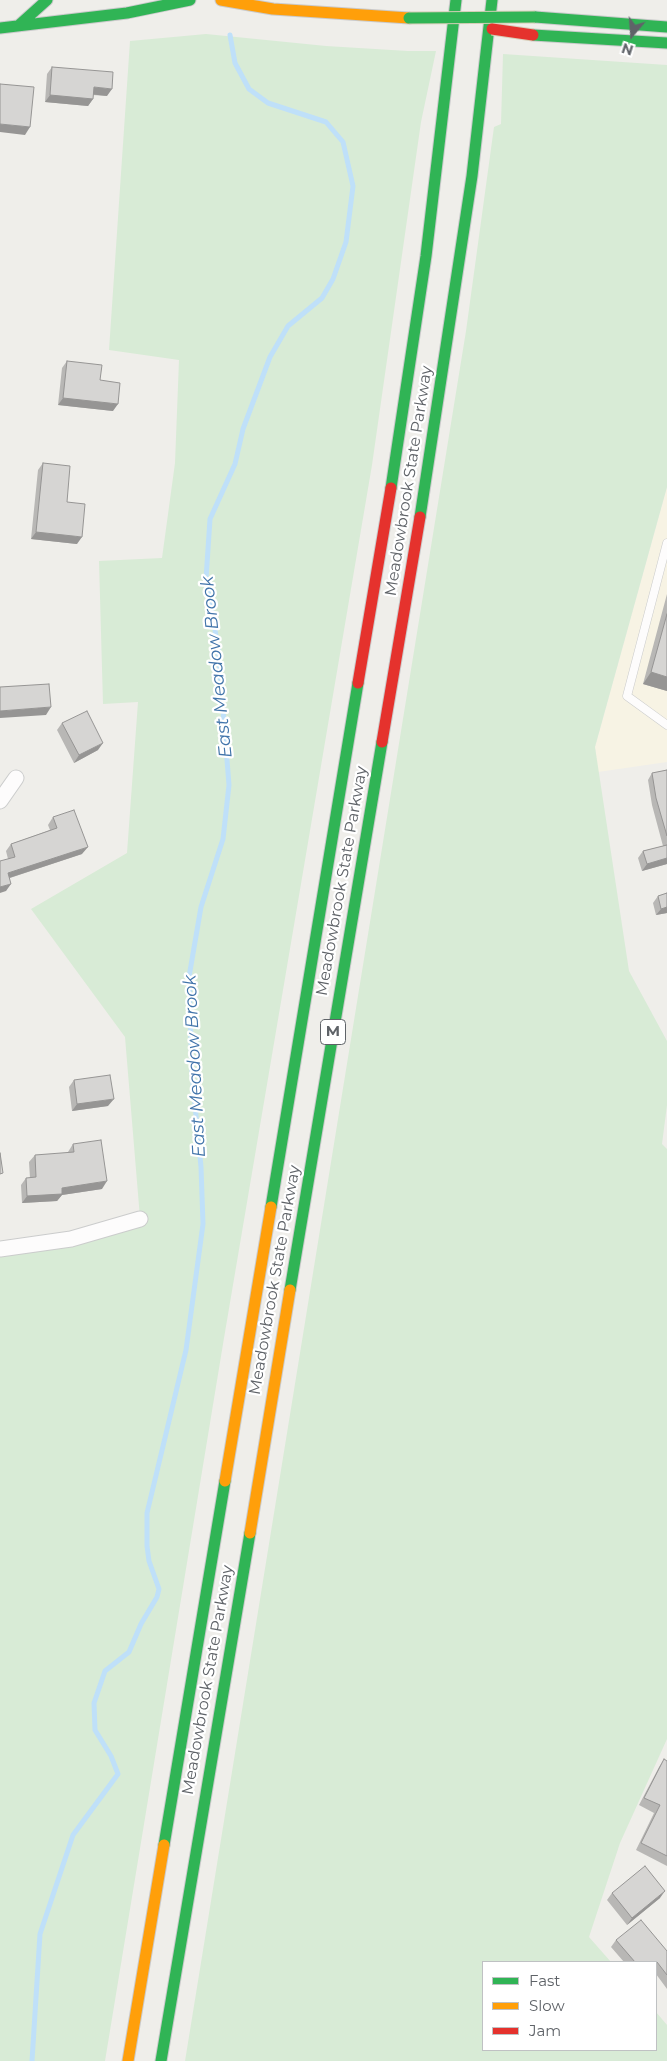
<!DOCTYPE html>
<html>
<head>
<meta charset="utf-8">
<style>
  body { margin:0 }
  #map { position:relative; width:667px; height:2061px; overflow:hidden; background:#efeeea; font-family:Montserrat,sans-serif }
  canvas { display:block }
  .legend { position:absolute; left:482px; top:1961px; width:175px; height:90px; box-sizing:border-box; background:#fff; border:1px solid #bfc1c3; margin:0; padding:6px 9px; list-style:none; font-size:15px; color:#5f6368 }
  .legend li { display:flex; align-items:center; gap:10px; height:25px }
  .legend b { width:25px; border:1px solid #bfc1c3 }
  .north { position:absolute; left:607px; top:10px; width:50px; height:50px; -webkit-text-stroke:4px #fff; paint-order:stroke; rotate:198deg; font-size:14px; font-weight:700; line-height:20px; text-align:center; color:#5f6368 }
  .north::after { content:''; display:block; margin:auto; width:18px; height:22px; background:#5f6368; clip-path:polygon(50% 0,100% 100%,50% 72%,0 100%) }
</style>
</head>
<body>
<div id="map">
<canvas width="667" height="2061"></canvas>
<ul class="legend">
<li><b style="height:6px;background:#30b455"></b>Fast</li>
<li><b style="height:6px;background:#ff9f0a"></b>Slow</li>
<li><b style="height:6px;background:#e5322d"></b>Jam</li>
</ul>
<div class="north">N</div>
</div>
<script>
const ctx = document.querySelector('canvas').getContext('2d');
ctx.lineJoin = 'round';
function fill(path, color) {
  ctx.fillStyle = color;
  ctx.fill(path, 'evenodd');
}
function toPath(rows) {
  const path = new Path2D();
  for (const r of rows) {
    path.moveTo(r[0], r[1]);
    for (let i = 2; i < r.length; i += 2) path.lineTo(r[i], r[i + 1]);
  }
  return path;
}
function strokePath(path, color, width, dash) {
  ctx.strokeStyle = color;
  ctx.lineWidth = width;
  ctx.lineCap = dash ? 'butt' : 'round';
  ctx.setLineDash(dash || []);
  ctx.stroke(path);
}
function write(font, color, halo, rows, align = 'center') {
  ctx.font = font + ' Montserrat,sans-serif';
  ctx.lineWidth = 4.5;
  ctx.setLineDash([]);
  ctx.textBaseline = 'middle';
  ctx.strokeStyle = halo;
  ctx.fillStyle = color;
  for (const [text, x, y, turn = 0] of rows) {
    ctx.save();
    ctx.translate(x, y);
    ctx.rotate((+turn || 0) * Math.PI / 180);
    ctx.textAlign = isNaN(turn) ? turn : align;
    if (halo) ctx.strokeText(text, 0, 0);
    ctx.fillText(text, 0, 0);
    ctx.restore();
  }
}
const commercial = toPath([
  [667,487,667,762,598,772,595,747]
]);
const green = toPath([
  [206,34,326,46,408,51,436,51,421,122,372,465,224,1338,105,2061,0,2061,0,1249,140,1218,125,1037,31,909,127,853,138,702,103,704,99,561,162,558,175,463,179,360,109,350,130,41],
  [503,54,667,65,667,487,595,747,629,971,667,1041,667,1105,662,1144,667,1149,667,1739,620,1843,589,1937,611,1962,483,1962,483,2050,656,2050,656,2012,667,2025,667,2061,185,2061,466,331,494,127,501,124]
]);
const stream = toPath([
  [32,2061,40,1934,73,1835,118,1774,111,1756,95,1730,94,1703,105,1671,129,1652,141,1624,157,1597,159,1589,149,1561,147,1546,147,1513,186,1350,203,1224,201,1167,192,1074,189,977,201,907,223,839,229,785,218,647,206,579,210,519,235,464,243,429,270,357,288,326,322,298,333,279,346,242,353,186,343,142,326,122,268,103,249,89,235,63,230,35]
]);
const lane = toPath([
  [667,543,627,696,667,725]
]);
const street = toPath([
  [0,801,16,778],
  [0,1249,71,1239,140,1219]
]);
const fast = toPath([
  [535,17,667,27],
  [18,26,47,0],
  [0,28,127,13,190,0],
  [533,35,667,43],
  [391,488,426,256,456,0],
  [420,517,472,176,492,0],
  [271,1207,358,683],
  [290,1290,382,742],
  [164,1845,225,1481],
  [161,2061,250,1533]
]);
const slow = toPath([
  [221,0,273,9,409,18],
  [225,1481,271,1207],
  [250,1533,290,1290],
  [128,2061,164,1845]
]);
const jam = toPath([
  [358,683,391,488],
  [382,742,420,517]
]);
const fastBridge = toPath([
  [409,18,535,17]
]);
const jamBridge = toPath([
  [492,29,533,35]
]);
const wall = toPath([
  [52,67,107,96,93,95,93,99,88,106,45,102,47,74],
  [67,361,100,380,113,411,58,405,62,368],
  [43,463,67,502,77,544,31,539,38,470],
  [667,594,667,691,643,684],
  [62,723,98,750,74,763,57,730],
  [667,770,667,864,642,871,638,858,643,851,663,846,652,805,648,780,652,773],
  [53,817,82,854,10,878,6,891,8,859,6,851,11,844,50,830,48,825],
  [667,893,667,913,656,915,653,903,658,896],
  [74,1080,108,1106,72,1111,69,1087],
  [73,1144,102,1189,62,1195,57,1201,22,1203,21,1185,26,1178,30,1178,29,1162,35,1155,68,1153,68,1152],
  [664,1759,667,1761,667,1866,636,1850,654,1813,639,1805,659,1767],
  [612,1893,660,1898,627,1925,607,1900],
  [616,1940,667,1951,667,1989,656,1974,656,1962,624,1962,611,1947]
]);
const shadedWall = toPath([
  [94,87,112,89,107,96,89,94],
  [50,95,93,99,88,106,45,102],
  [0,124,30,127,25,135,0,132],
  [63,398,118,404,113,411,58,405],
  [36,532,82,537,77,544,31,539],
  [651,672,667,677,667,691,643,684],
  [51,707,46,715,0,718,0,711],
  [103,743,98,750,74,763,79,755],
  [88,847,82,854,3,880,8,873],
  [667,858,667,864,642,871,647,864],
  [11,884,6,891,0,893,0,887],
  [667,907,667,913,656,915,661,909],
  [114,1099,108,1106,72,1111,77,1104],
  [107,1181,102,1189,62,1195,57,1201,22,1203,27,1196,62,1188],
  [665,1891,660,1898,627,1925,632,1918]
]);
const building = toPath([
  [52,67,113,72,112,89,94,87,93,99,50,95,52,67],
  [0,84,34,87,30,127,0,124,0,84],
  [67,361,102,365,100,380,120,383,118,404,63,398,67,361],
  [43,463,70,466,67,502,85,504,82,537,36,532,43,463],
  [667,614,667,677,651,672,667,614],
  [49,684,51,707,0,711,0,687,49,684],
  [87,711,103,743,79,755,62,723,87,711],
  [667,770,667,836,656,798,652,773,667,770],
  [74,810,88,847,8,873,11,884,0,887,0,861,15,857,11,844,57,828,53,817,74,810],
  [667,845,667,858,647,864,643,851,667,845],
  [667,893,667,907,661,909,658,896,667,893],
  [110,1075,114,1099,77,1104,74,1080,110,1075],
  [101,1140,107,1181,62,1188,62,1194,27,1196,26,1178,36,1177,35,1155,74,1152,73,1144,101,1140],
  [0,1153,3,1173,0,1174,0,1153],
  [664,1759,667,1761,667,1856,641,1843,660,1805,644,1798,664,1759],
  [645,1866,665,1891,632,1918,612,1893,645,1866],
  [641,1920,667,1951,667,1975,657,1962,656,1963,656,1962,635,1962,616,1940,641,1920]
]);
const shields = [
  [333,1032,25]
];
const shieldNames = [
  ["M",333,1032]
];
const streetNames = [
  ["Meadowbrook State Parkway",409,481,-81],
  ["Meadowbrook State Parkway",342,881,-80],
  ["Meadowbrook State Parkway",275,1280,-80],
  ["Meadowbrook State Parkway",208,1680,-80]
];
const waterNames = [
  ["East Meadow Brook",217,667,-96],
  ["East Meadow Brook",195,1066,-93]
];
fill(commercial, '#f7f3e4');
fill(green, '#d8ebd6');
strokePath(stream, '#bfe0f9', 5);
strokePath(lane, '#cbcccc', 9);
strokePath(street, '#cbcccc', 17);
strokePath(fast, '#cacacb', 13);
strokePath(slow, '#cacacb', 13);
strokePath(jam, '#cacacb', 13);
strokePath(lane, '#fdfcfc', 8);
strokePath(street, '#fdfcfc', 15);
strokePath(fast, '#30b455', 11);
strokePath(slow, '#ff9f0a', 11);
strokePath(jam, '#e5322d', 11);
strokePath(fastBridge, '#d7ceb8', 13, []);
strokePath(jamBridge, '#d7ceb8', 13, []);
strokePath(fastBridge, '#30b455', 11);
strokePath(jamBridge, '#e5322d', 11);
fill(wall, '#b8b7b5');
fill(shadedWall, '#969594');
fill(building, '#d6d5d3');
strokePath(building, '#969594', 1);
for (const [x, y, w] of shields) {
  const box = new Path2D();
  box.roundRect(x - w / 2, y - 12.5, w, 25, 4);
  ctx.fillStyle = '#fff';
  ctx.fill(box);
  strokePath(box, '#5f6368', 1);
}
write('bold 15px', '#5f6368', null, shieldNames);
write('16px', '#5f6368', '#fff', streetNames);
write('italic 18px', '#4174aa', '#fff', waterNames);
</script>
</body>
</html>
